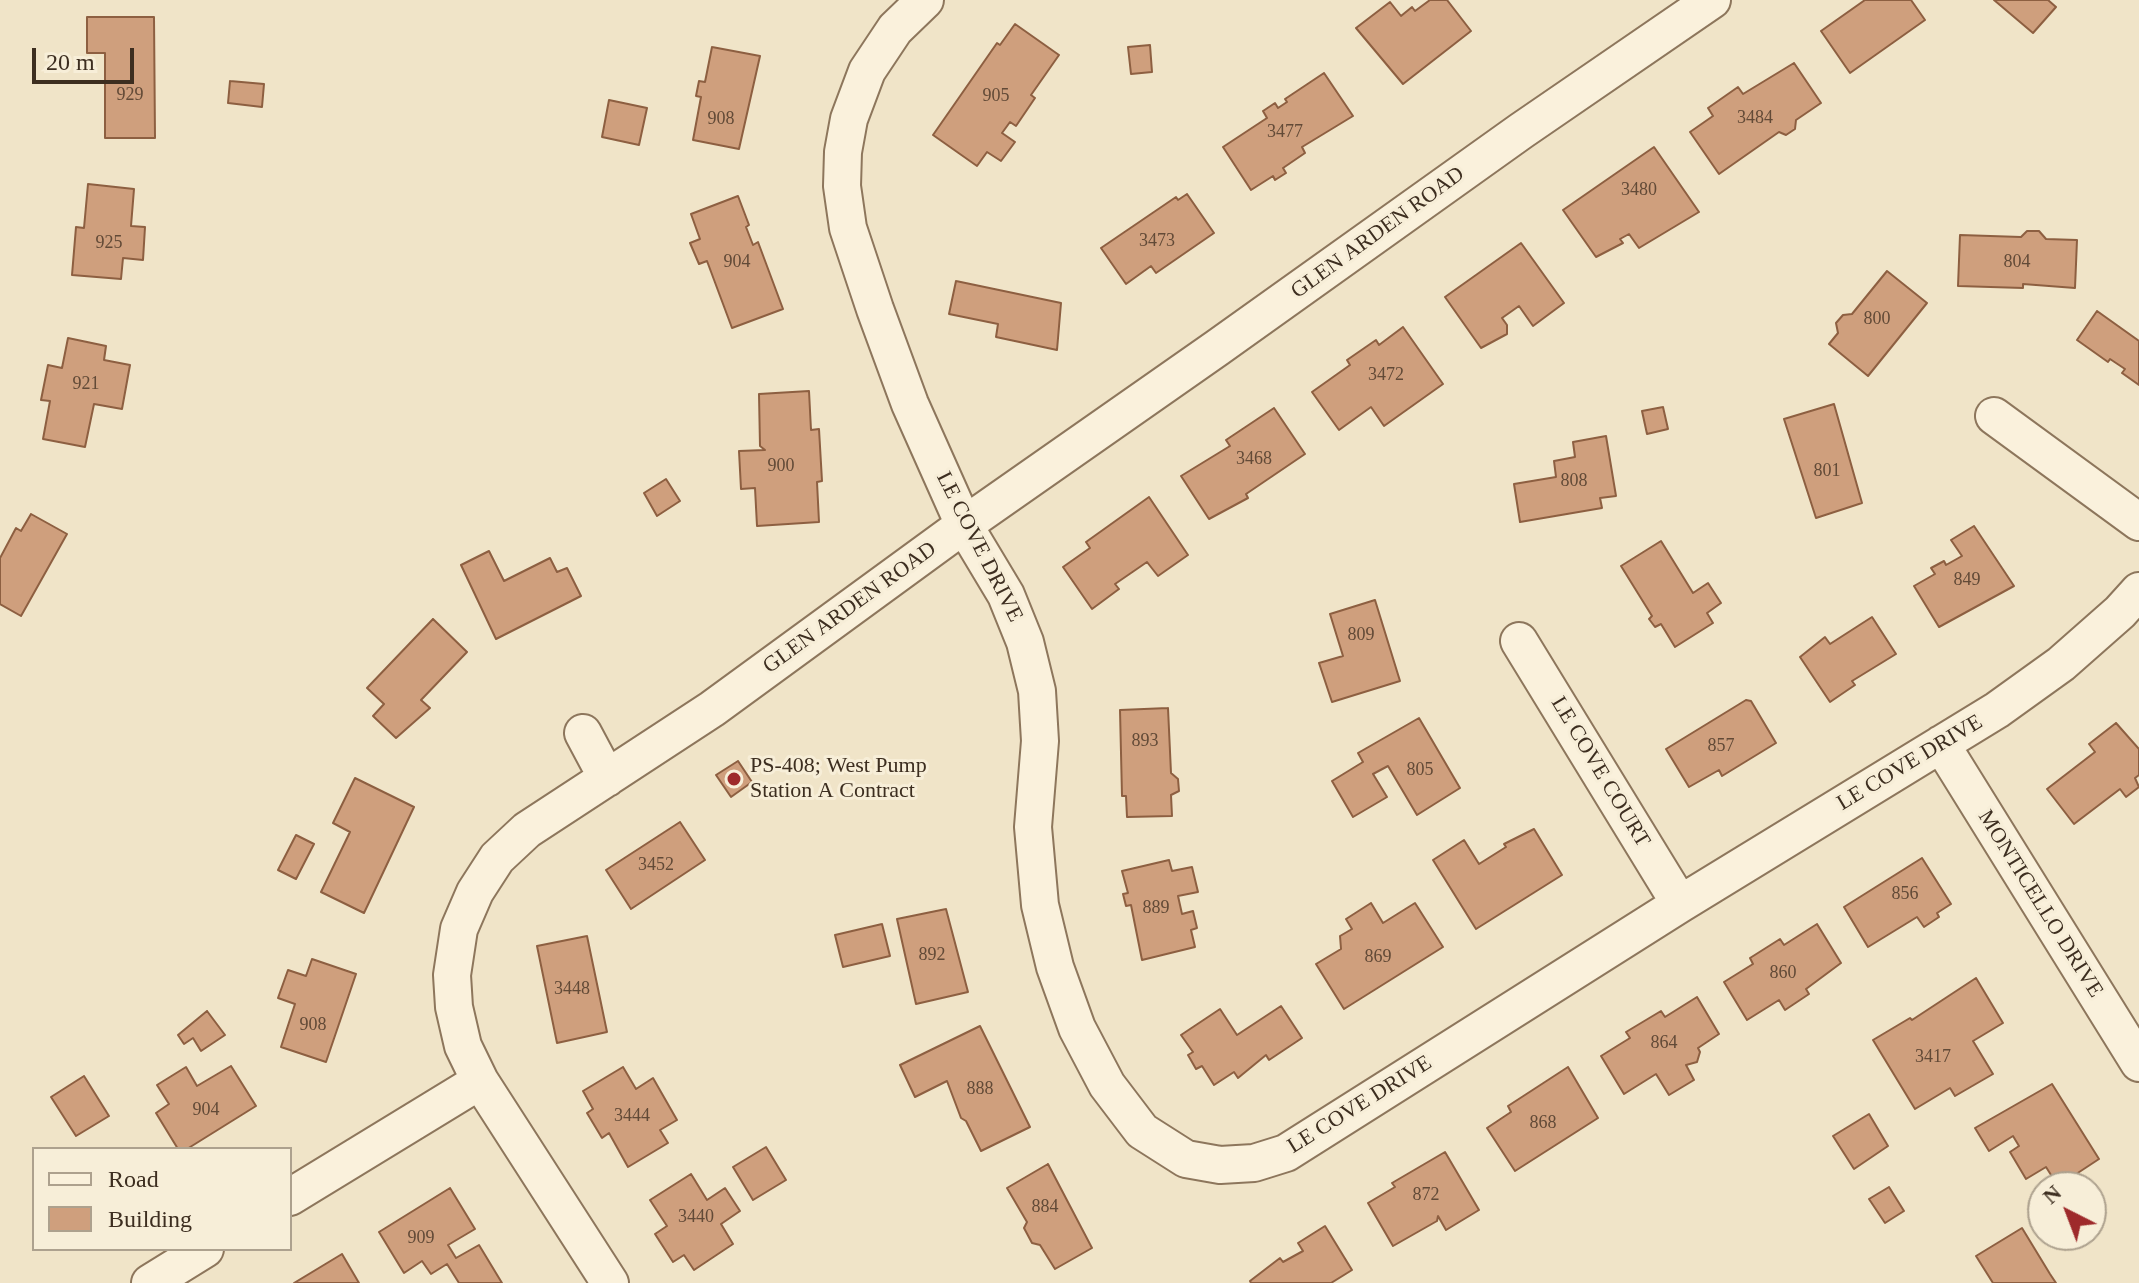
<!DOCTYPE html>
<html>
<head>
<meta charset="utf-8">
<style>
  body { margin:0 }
  #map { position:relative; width:2139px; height:1283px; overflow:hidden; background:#f0e4c8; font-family:Georgia,serif }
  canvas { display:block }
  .legend { position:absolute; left:32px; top:1147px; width:260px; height:104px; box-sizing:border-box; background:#f7eed8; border:2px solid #ada18e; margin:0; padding:10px 14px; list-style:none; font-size:24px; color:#3d2e20 }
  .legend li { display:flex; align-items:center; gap:16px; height:40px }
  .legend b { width:40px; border:2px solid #ada18e }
  .north { position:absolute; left:2027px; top:1171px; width:80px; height:80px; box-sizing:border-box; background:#f7eed8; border:2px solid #ada18e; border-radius:50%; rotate:318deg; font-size:22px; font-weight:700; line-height:32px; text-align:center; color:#3d2e20 }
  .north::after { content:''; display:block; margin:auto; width:28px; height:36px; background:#9e2a2b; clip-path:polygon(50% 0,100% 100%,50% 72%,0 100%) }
  .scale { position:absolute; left:32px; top:48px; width:102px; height:36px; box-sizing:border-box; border:4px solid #3d2e20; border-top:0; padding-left:10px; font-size:24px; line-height:28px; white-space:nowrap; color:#3d2e20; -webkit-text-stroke:6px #f7eed8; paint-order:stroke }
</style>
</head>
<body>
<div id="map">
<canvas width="2139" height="1283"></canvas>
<ul class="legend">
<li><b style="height:10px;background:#faf1dc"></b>Road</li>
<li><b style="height:22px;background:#cf9f7d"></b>Building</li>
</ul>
<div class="north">N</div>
<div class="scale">20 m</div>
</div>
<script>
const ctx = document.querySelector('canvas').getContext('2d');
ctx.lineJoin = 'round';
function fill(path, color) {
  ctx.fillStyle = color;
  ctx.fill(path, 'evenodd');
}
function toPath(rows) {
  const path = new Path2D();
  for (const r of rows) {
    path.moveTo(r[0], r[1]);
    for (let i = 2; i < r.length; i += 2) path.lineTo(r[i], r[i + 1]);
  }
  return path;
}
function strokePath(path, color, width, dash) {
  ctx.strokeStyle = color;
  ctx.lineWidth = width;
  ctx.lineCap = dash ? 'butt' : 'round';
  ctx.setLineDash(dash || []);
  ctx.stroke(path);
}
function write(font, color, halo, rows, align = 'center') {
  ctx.font = font + ' Georgia,serif';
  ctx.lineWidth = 6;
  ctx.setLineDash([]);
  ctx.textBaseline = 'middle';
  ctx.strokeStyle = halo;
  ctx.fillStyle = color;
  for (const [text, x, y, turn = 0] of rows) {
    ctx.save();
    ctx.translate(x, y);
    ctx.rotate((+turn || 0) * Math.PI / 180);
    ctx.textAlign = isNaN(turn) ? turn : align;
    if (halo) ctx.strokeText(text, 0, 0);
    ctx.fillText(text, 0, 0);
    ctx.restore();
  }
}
const building = toPath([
  [1430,0,1447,0,1471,31,1403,84,1356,28,1390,2,1401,16,1412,7,1415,11,1430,0],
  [1865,0,1911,0,1925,20,1850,73,1821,31,1865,0],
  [1994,0,2048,0,2056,7,2033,33,1994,0],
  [87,17,154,17,155,138,105,138,105,53,87,53,87,17],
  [1015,24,1059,55,1031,95,1035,98,1016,126,1010,122,1002,133,1015,142,1001,161,987,152,977,166,933,135,997,43,1000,45,1015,24],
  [1150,45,1152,72,1131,74,1128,47,1150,45],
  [712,47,760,56,739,149,693,140,701,97,696,96,699,81,705,82,712,47],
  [1794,63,1821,103,1796,120,1795,129,1786,135,1779,132,1719,174,1690,132,1713,116,1708,108,1738,87,1743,94,1794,63],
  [1324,73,1353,116,1302,147,1305,153,1283,168,1286,173,1275,180,1273,176,1251,190,1223,147,1267,118,1263,111,1275,103,1278,108,1287,102,1285,99,1324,73],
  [230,81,264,84,262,107,228,103,230,81],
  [609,100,647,108,639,145,602,137,609,100],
  [1654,147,1699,212,1639,248,1629,234,1620,239,1623,243,1596,257,1563,210,1654,147],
  [88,184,134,189,131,226,145,227,143,260,123,258,121,279,72,275,76,227,84,228,88,184],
  [1187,194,1214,233,1156,273,1151,266,1126,284,1101,248,1176,197,1178,200,1187,194],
  [738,196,749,225,746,227,753,245,758,242,783,309,732,328,707,261,699,264,690,243,700,239,691,214,738,196],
  [2027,231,2039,231,2046,239,2077,240,2075,288,2023,284,2023,288,1958,286,1960,235,2021,237,2027,231],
  [1521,243,1564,303,1533,326,1519,306,1502,318,1507,325,1507,334,1481,348,1445,297,1521,243],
  [1887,271,1927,303,1868,376,1829,344,1838,333,1836,323,1843,315,1852,314,1887,271],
  [956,281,1061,303,1057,350,996,337,998,324,949,314,956,281],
  [2097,311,2139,341,2139,385,2122,373,2125,369,2110,359,2108,362,2077,340,2097,311],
  [1403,327,1443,384,1384,426,1371,407,1339,430,1312,392,1350,365,1347,360,1376,340,1379,345,1403,327],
  [68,338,106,346,104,360,130,365,122,409,94,404,85,447,43,439,50,401,41,400,48,365,62,368,68,338],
  [809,391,811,430,819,429,822,481,817,482,819,522,757,526,755,488,741,489,739,451,765,450,760,446,759,394,809,391],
  [1834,404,1862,503,1816,518,1784,419,1834,404],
  [1663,407,1668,429,1647,434,1642,411,1663,407],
  [1274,408,1305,454,1246,494,1248,498,1209,519,1181,476,1230,446,1226,440,1274,408],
  [1606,436,1616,496,1600,498,1602,508,1520,522,1514,484,1556,477,1554,461,1575,457,1573,442,1606,436],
  [666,479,680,501,657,516,644,493,666,479],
  [1149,497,1188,555,1158,576,1147,562,1115,584,1119,589,1092,609,1063,567,1090,548,1086,542,1149,497],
  [31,514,67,534,21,616,0,604,0,558,16,528,21,531,31,514],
  [1974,526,2014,586,1939,627,1914,586,1935,574,1931,568,1944,561,1946,565,1962,556,1951,540,1974,526],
  [1661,541,1693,593,1708,583,1721,603,1707,613,1713,623,1675,647,1661,624,1655,627,1649,619,1652,616,1621,566,1661,541],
  [489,551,504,581,550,558,557,572,567,568,581,596,496,639,461,565,489,551],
  [1375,600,1400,681,1332,702,1319,663,1343,656,1330,614,1375,600],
  [1872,617,1896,654,1852,681,1855,685,1830,702,1800,657,1825,637,1830,644,1872,617],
  [433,619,467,652,421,700,430,708,396,738,373,716,384,704,367,688,433,619],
  [1746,700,1751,701,1776,743,1722,776,1719,770,1689,787,1666,749,1746,700],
  [1168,708,1171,773,1178,779,1179,791,1171,795,1172,816,1127,817,1126,796,1122,796,1120,710,1168,708],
  [1419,718,1460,788,1417,815,1388,766,1373,774,1387,797,1353,817,1332,781,1363,762,1358,753,1419,718],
  [2116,723,2139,749,2139,775,2135,778,2139,787,2126,797,2120,789,2074,824,2047,789,2095,752,2089,744,2116,723],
  [738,761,752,782,731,797,716,775,738,761],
  [355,778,414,807,364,913,321,892,350,832,333,823,355,778],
  [680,822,705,860,631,909,606,870,680,822],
  [1534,829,1562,875,1476,929,1433,860,1464,840,1479,864,1506,847,1504,844,1534,829],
  [296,835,314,844,296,879,278,870,296,835],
  [1922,858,1951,904,1937,913,1939,917,1924,927,1917,917,1868,947,1844,907,1922,858],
  [1169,860,1172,871,1192,867,1198,892,1178,896,1182,914,1193,911,1197,928,1191,930,1195,947,1142,960,1131,905,1126,906,1123,894,1128,893,1122,871,1169,860],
  [1371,903,1383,923,1415,903,1443,947,1344,1009,1316,964,1341,949,1340,936,1352,929,1346,919,1371,903],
  [946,909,968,992,916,1004,897,919,946,909],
  [882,924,890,956,843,967,835,935,882,924],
  [1817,924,1841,963,1806,989,1809,994,1785,1010,1779,1000,1747,1020,1724,982,1753,964,1750,958,1780,939,1784,945,1817,924],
  [587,936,607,1032,557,1043,537,946,587,936],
  [312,959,356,974,326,1062,281,1047,295,1004,278,998,288,970,306,976,312,959],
  [1976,978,2003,1023,1973,1041,1993,1074,1955,1096,1950,1088,1915,1109,1873,1040,1910,1018,1912,1020,1976,978],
  [1697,997,1719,1034,1698,1048,1700,1052,1697,1062,1686,1065,1694,1080,1669,1095,1656,1074,1624,1094,1601,1056,1630,1038,1626,1032,1661,1011,1665,1017,1697,997],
  [1281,1006,1302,1038,1269,1060,1266,1055,1238,1078,1234,1072,1214,1085,1202,1066,1196,1069,1188,1055,1193,1052,1181,1035,1220,1009,1237,1035,1281,1006],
  [207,1011,225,1035,201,1051,193,1038,184,1044,178,1035,207,1011],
  [980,1026,1030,1127,981,1151,966,1121,961,1118,947,1081,915,1097,900,1065,980,1026],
  [231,1066,256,1106,187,1149,178,1149,156,1113,169,1104,157,1085,186,1067,197,1086,231,1066],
  [623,1067,636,1089,653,1078,677,1120,660,1130,668,1143,628,1167,609,1133,602,1138,587,1113,593,1109,583,1091,623,1067],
  [1568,1067,1598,1118,1515,1171,1487,1128,1511,1112,1508,1106,1568,1067],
  [84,1076,109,1116,76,1136,51,1097,84,1076],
  [2052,1084,2099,1159,2058,1186,2046,1167,2026,1179,2010,1152,2019,1146,2013,1136,1989,1151,1975,1128,2052,1084],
  [1869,1114,1888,1146,1854,1169,1833,1136,1869,1114],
  [766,1147,786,1180,753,1200,733,1167,766,1147],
  [1445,1152,1479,1210,1446,1230,1438,1216,1437,1221,1393,1246,1368,1203,1395,1187,1392,1183,1445,1152],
  [1048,1164,1092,1248,1055,1269,1040,1245,1032,1243,1024,1228,1027,1222,1007,1188,1048,1164],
  [691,1174,707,1200,725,1188,740,1211,721,1224,733,1244,694,1270,684,1255,673,1262,655,1234,667,1226,650,1200,691,1174],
  [1889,1187,1904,1211,1885,1223,1869,1199,1889,1187],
  [450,1188,475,1229,448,1245,456,1258,479,1245,502,1283,459,1283,447,1264,431,1274,422,1261,404,1273,379,1232,450,1188],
  [1325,1226,1352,1270,1331,1283,1251,1283,1250,1281,1280,1258,1283,1262,1303,1251,1298,1243,1325,1226],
  [2022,1228,2050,1274,2056,1283,1993,1283,1976,1256,2022,1228],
  [342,1254,359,1283,294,1283,342,1254]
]);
const street = toPath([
  [925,0,895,29,867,71,849,119,843,152,842,186,848,228,875,309,910,404,964,525,1006,595,1025,642,1037,691,1040,741,1033,827,1040,905,1055,967,1077,1028,1107,1085,1142,1131,1186,1159,1220,1165,1254,1163,1286,1153,1680,904,1997,710,2061,664,2120,612,2139,591],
  [1994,416,2139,522],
  [1519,641,1680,904],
  [583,733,607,778],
  [1941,744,2139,1063],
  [290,1197,480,1081],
  [150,1283,205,1249],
  [610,1283,480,1081,463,1046,454,1007,452,975,459,929,475,892,497,858,527,830,712,709,964,525,1217,348,1521,131,1712,0]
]);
const markers = [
  [734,779,8,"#9e2a2b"]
];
const numberNames = [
  ["929",130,95],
  ["905",996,96],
  ["3484",1755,118],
  ["908",721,119],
  ["3477",1285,132],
  ["3480",1639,190],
  ["3473",1157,241],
  ["925",109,243],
  ["904",737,262],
  ["804",2017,262],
  ["800",1877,319],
  ["3472",1386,375],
  ["921",86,384],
  ["3468",1254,459],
  ["900",781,466],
  ["801",1827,471],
  ["808",1574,481],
  ["849",1967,580],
  ["809",1361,635],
  ["893",1145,741],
  ["857",1721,746],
  ["805",1420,770],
  ["3452",656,865],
  ["856",1905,894],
  ["889",1156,908],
  ["892",932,955],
  ["869",1378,957],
  ["860",1783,973],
  ["3448",572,989],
  ["908",313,1025],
  ["864",1664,1043],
  ["3417",1933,1057],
  ["888",980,1089],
  ["904",206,1110],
  ["3444",632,1116],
  ["868",1543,1123],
  ["872",1426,1195],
  ["884",1045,1207],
  ["3440",696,1217],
  ["909",421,1238]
];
const streetNames = [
  ["GLEN ARDEN ROAD",1378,233,-36],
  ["LE COVE DRIVE",979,547,63],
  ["GLEN ARDEN ROAD",850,608,-36],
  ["LE COVE DRIVE",1910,763,-31],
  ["LE COVE COURT",1600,772,59],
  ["MONTICELLO DRIVE",2040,904,58],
  ["LE COVE DRIVE",1360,1105,-32]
];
const poiNames = [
  ["PS-408; West Pump",750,766],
  ["Station A Contract",750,791]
];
fill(building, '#cf9f7d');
strokePath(building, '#8d5f41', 2);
strokePath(street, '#8d765c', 40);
strokePath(street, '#faf1dc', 36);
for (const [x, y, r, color] of markers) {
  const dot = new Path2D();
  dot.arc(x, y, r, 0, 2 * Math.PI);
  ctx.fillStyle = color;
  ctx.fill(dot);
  strokePath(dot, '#f7eed8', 3);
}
write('18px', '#624a37', null, numberNames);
write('22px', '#3d2e20', '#f7eed8', streetNames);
write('22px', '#3d2e20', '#f7eed8', poiNames, 'left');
</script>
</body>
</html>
